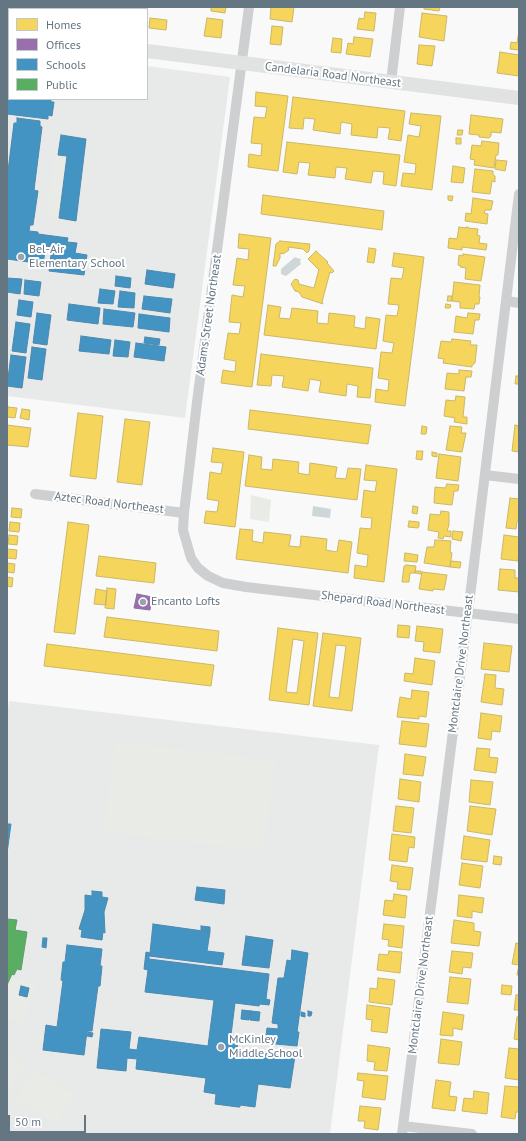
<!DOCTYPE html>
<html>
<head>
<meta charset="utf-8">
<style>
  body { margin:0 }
  #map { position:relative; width:526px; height:1141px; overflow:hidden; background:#f9f9f9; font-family:"PT Sans",sans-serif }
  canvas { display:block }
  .frame { position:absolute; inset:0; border:8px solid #657683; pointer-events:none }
  .legend { position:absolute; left:8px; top:8px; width:140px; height:92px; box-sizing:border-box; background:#fff; border:1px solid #c1c8cd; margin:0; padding:5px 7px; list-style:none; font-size:12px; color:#657683 }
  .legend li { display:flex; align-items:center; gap:8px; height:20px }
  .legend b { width:20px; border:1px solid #c1c8cd }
  .scale { position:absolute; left:8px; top:1115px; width:78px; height:18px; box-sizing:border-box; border:2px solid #657683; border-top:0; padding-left:5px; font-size:12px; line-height:14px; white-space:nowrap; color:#657683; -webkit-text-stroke:3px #fff; paint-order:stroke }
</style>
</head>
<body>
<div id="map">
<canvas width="526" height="1141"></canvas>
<div class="frame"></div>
<ul class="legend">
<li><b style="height:11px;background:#f6d55c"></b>Homes</li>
<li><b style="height:11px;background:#9970ab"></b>Offices</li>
<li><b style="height:11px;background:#4393c3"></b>Schools</li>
<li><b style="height:11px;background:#5aae61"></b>Public</li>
</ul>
<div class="scale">50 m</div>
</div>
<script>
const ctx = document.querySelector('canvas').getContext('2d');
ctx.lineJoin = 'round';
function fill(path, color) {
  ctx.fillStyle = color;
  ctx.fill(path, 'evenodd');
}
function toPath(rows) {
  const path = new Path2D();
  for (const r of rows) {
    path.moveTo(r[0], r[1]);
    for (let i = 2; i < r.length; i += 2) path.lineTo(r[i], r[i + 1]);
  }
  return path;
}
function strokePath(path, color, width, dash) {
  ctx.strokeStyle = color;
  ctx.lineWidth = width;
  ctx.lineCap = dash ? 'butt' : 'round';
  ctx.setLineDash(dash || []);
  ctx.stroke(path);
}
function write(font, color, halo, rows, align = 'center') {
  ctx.font = font + ' "PT Sans",sans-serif';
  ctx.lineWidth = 4;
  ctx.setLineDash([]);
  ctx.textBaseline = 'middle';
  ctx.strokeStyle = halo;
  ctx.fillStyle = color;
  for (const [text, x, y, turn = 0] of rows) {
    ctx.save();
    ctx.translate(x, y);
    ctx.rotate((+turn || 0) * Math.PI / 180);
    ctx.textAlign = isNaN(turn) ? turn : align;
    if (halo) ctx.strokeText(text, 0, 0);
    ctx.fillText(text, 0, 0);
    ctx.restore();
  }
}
const built = toPath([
  [7,49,9,49,9,99,147,99,147,66,230,77,185,418,7,396],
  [9,701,379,745,330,1134,7,1134,7,716]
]);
const green = toPath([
  [54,156,66,158,59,218,46,217],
  [251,495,271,500,269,522,250,519],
  [115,741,275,760,264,851,104,832],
  [11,976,37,986,23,1024,7,1018,7,986],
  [7,1054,26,1065,7,1095],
  [34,1070,75,1095,57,1124,16,1100]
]);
const water = toPath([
  [295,257,297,258,301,259,300,262,301,264,286,276,281,274,281,269],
  [313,506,331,509,330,518,312,516]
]);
const homes = toPath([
  [56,7,74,7,74,9,55,9,56,7],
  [211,7,226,7,225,13,211,11,211,7],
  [271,7,294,7,292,22,270,19,271,7],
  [424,7,440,7,439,11,424,9,424,7],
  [365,12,376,13,374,31,357,29,359,18,364,19,365,12],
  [422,13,447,16,444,41,419,37,422,13],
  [150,18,167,20,166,30,149,28,150,18],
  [207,18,223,20,221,38,204,36,207,18],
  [272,26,283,27,281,45,270,44,272,26],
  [519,31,519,50,510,49,511,42,517,43,519,31],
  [354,37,373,39,370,57,346,54,348,43,353,44,354,37],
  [333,38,342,39,341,53,331,52,333,38],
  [419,45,435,46,432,66,417,64,419,45],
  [500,52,519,55,519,76,497,73,500,52],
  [256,92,288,96,278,171,248,167,249,154,261,156,262,144,251,143,254,117,265,118,267,107,255,106,256,92],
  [293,97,405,111,401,141,388,139,390,128,378,127,377,138,351,135,352,124,341,122,340,134,313,130,315,119,304,118,303,129,289,128,293,97],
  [411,113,441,116,432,190,401,186,403,173,415,174,416,164,404,162,408,135,419,137,421,126,409,124,411,113],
  [471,115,503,119,501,133,491,132,491,136,489,138,479,137,479,135,469,134,471,115],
  [458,130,463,130,462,135,457,135,458,130],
  [456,138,461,138,461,144,456,144,456,138],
  [482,141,499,143,498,155,496,155,494,168,474,165,475,160,470,159,472,145,481,146,482,141],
  [287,142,400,155,396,186,383,184,384,172,373,171,371,183,345,179,347,168,336,167,335,178,308,175,310,163,299,162,297,174,283,172,287,142],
  [496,160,507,161,505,171,495,169,496,160],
  [453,166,465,168,463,183,451,182,453,166],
  [475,169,493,171,493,175,495,176,495,182,492,181,490,194,472,192,475,169],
  [263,195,384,211,382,230,261,214,263,195],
  [448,196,453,196,452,201,448,200,448,196],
  [473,198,493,201,491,210,485,210,484,213,488,214,487,224,465,221,466,213,471,214,473,198],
  [459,227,466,228,466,227,468,227,468,228,478,229,477,235,480,236,479,243,487,244,486,250,462,247,462,250,448,248,449,238,457,239,459,227],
  [239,234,271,238,252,387,221,383,223,370,235,372,236,361,224,359,228,333,239,334,241,323,229,322,232,295,243,297,245,286,233,285,237,258,248,260,249,249,238,248,239,234],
  [280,241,310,244,309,251,307,253,303,249,288,247,289,250,283,254,280,253,280,258,276,266,273,266,276,244,280,241],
  [369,248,376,249,374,263,367,262,369,248],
  [316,251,328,262,327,263,334,271,332,273,330,272,322,302,323,304,302,297,299,292,295,291,291,284,295,279,298,280,299,284,314,288,319,269,318,269,308,259,316,251],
  [394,253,424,257,405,406,375,402,376,389,388,391,389,380,378,378,381,352,392,353,394,343,383,341,386,315,397,316,399,305,388,304,391,278,402,279,404,268,392,266,394,253],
  [463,254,485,257,481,281,465,279,466,268,460,267,461,266,458,265,459,255,463,256,463,254],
  [454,282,480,285,479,297,480,297,479,304,475,304,474,309,460,308,460,302,452,301,454,282],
  [448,296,452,296,452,301,447,301,448,296],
  [446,304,451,305,450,308,445,308,446,304],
  [268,305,281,307,279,318,290,319,292,308,318,311,317,323,328,324,329,313,355,316,354,327,365,329,366,317,380,319,376,349,264,335,268,305],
  [468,313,480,314,479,320,475,320,473,334,454,332,456,316,467,318,468,313],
  [452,339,471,341,470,345,477,345,475,363,472,365,472,367,443,363,444,359,438,358,441,341,451,342,452,339],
  [261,354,373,368,370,398,357,397,358,386,347,384,346,396,319,392,321,381,310,379,308,391,282,387,284,376,272,375,271,386,257,385,261,354],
  [459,370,472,371,471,377,466,377,464,391,445,389,447,373,459,374,459,370],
  [516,376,519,376,519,384,515,384,516,376],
  [456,396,465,397,463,417,467,417,467,424,454,422,455,418,444,416,446,400,455,401,456,396],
  [8,407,17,408,15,418,7,417,8,407],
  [22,409,30,410,29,420,20,418,22,409],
  [250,410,371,425,368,444,248,429,250,410],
  [78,413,103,416,96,479,70,476,78,413],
  [125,419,150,422,142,485,117,482,125,419],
  [7,425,31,428,28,447,7,445,7,425],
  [515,425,519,426,519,452,512,451,515,425],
  [422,426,427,427,426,434,421,434,422,426],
  [450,426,462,427,461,433,466,433,462,452,446,450,450,426],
  [213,448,244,452,235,527,204,523,206,511,217,512,219,501,207,499,210,472,221,474,223,463,211,462,213,448],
  [417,451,423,451,422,460,416,459,417,451],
  [432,452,437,453,437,457,432,456,432,452],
  [439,454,461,457,458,481,436,478,439,454],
  [249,455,262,457,261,469,272,470,273,459,299,462,298,473,309,475,310,463,337,467,335,478,346,479,348,468,361,469,357,500,245,486,249,455],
  [366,465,397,469,384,582,354,578,355,565,367,567,368,555,357,553,360,528,371,529,372,518,361,517,364,490,375,492,377,481,364,480,366,465],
  [447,484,459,485,458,491,454,491,452,505,434,503,435,487,445,488,447,484],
  [510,498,519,499,519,521,517,521,516,529,506,528,510,498],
  [413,506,418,507,417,514,412,513,413,506],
  [12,508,22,509,21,518,11,517,12,508],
  [441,511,449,512,449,525,447,531,451,531,451,537,444,536,443,539,438,538,439,532,428,530,430,514,440,515,441,511],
  [409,521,419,522,419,526,418,528,408,527,409,521],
  [10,522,20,523,19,532,9,531,10,522],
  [68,522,89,525,75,634,54,632,68,522],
  [240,529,253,530,252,541,263,543,264,532,291,535,289,546,300,547,301,536,327,539,326,550,337,552,339,540,352,542,348,573,236,559,240,529],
  [453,531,463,532,461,541,452,539,453,531],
  [9,535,18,536,17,545,8,544,9,535],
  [504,535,519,537,519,553,518,561,501,559,504,535],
  [435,540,451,541,450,552,452,553,450,567,424,563,427,547,434,547,435,540],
  [7,549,17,550,16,559,7,558,7,549],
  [405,553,418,555,417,562,404,561,405,553],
  [99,556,156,563,154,583,96,576,99,556],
  [451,561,461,562,460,568,450,567,451,561],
  [7,563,15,564,14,573,7,572,7,563],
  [406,565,416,566,415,573,410,573,409,582,402,582,404,566,406,566,406,565],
  [500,569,515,570,515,578,519,578,519,592,498,590,500,569],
  [415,571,421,571,421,574,415,573,415,571],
  [422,572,447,575,444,590,433,589,433,591,419,589,422,572],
  [7,577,13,578,12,587,7,586,7,577],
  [107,588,116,589,114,609,105,608,107,588],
  [96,589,107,591,106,605,94,604,96,589],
  [107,617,219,631,217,651,104,637,107,617],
  [398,625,410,626,409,638,397,637,398,625],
  [417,626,443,629,440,653,423,651,424,642,415,641,417,626],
  [278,628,318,633,309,705,269,700,278,628],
  [293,639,304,641,297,693,286,692,293,639],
  [323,633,361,638,352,711,313,706,323,633],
  [336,645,346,646,339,698,329,697,336,645],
  [484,643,512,646,509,672,481,669,484,643],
  [47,644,214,665,211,686,44,666,47,644],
  [415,658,435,661,432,685,404,681,405,673,413,674,415,658],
  [485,674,496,675,495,688,504,689,502,705,481,702,485,674],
  [412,690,429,692,426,717,419,716,419,719,397,717,400,697,411,699,412,690],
  [481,713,502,716,500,732,492,731,491,740,478,738,481,713],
  [402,721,429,724,426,747,399,744,402,721],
  [477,748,490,749,489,757,498,758,496,773,474,770,477,748],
  [405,754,426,757,423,776,403,774,405,754],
  [400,779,421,782,419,802,398,799,400,779],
  [471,780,493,782,490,805,469,802,471,780],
  [396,806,414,808,411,833,393,831,396,806],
  [470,806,496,809,492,835,467,831,470,806],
  [392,834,415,837,414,848,409,847,407,862,389,860,392,834],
  [464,836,490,840,487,862,461,859,464,836],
  [494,856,502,857,501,865,493,864,494,856],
  [462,863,483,866,480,888,459,885,462,863],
  [392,865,413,868,410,890,397,889,398,882,390,881,392,865],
  [394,894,407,896,405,918,383,915,385,900,393,901,394,894],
  [459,895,484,898,482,913,472,911,472,918,457,916,459,895],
  [454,920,474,923,474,931,481,932,479,946,451,943,454,920],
  [384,924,404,926,402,948,388,946,389,940,382,939,384,924],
  [516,943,519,944,519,975,517,975,519,965,512,964,516,943],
  [389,951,402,952,400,973,377,970,379,954,388,955,389,951],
  [452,951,473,953,471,968,463,967,462,974,449,972,452,951],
  [450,977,471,979,468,1004,447,1002,450,977],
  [378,978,395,980,392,1005,369,1002,370,988,377,989,378,978],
  [502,985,512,986,511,995,501,994,502,985],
  [516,995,519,995,519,1010,514,1010,516,995],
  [367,1005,390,1008,387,1033,371,1031,372,1020,366,1019,367,1005],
  [443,1012,464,1015,462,1030,453,1028,453,1036,440,1035,443,1012],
  [517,1017,519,1017,519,1040,514,1039,517,1017],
  [441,1039,462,1042,459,1065,438,1063,441,1039],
  [368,1045,390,1048,387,1071,374,1070,375,1062,367,1061,368,1045],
  [509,1048,519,1049,519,1080,505,1078,509,1048],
  [358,1073,388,1076,385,1100,362,1097,364,1081,357,1080,358,1073],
  [436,1080,451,1082,449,1096,457,1097,455,1111,432,1108,436,1080],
  [505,1086,519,1087,519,1112,516,1112,515,1119,501,1117,505,1086],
  [474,1091,489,1093,487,1114,462,1111,464,1098,473,1099,474,1091],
  [360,1106,381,1108,378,1130,364,1128,365,1121,358,1121,360,1106]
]);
const offices = toPath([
  [137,594,152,597,150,610,134,608,137,594]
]);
const schools = toPath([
  [7,88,9,88,9,99,51,99,51,102,54,102,52,116,48,115,48,119,7,114,7,88],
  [17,118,40,121,40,126,42,127,34,190,38,191,33,225,30,225,29,231,38,232,38,234,68,238,67,242,77,243,75,253,87,255,84,275,49,271,52,247,46,246,43,264,7,259,7,179,14,123,17,123,17,118],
  [61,135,86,139,76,221,59,218,67,156,58,155,61,135],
  [147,270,175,274,173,288,145,284,147,270],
  [116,276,131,278,130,288,115,286,116,276],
  [7,278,22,279,20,294,7,292,7,278],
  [25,280,41,282,39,296,24,294,25,280],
  [100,289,115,291,113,304,98,303,100,289],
  [120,291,135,293,134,308,118,307,120,291],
  [144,296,172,299,170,313,142,309,144,296],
  [19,300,33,302,31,317,17,315,19,300],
  [69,304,100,308,98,324,67,320,69,304],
  [104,309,135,313,133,327,103,324,104,309],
  [37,313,51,315,47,345,33,343,37,313],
  [139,314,170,318,169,332,138,328,139,314],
  [16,322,30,324,26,353,12,351,16,322],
  [81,336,111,340,109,354,79,351,81,336],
  [145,337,160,339,159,345,144,343,145,337],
  [115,340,130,342,128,357,113,356,115,340],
  [136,343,166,347,164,361,134,357,136,343],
  [32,347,46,349,42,380,28,378,32,347],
  [11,355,26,357,22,388,7,386,11,355],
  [7,824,11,824,7,853,7,824],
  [197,887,225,890,224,904,195,900,197,887],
  [92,891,102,892,102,897,108,898,104,912,105,933,103,932,102,940,81,937,82,930,79,929,85,910,85,895,92,896,92,891],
  [153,924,210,932,207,951,224,953,222,965,149,956,149,959,269,974,266,999,270,1000,269,1005,260,1004,259,1006,235,1003,231,1035,238,1037,237,1051,295,1056,290,1088,258,1084,255,1107,240,1105,240,1107,238,1107,215,1104,216,1094,204,1092,206,1078,136,1069,137,1059,127,1058,126,1071,97,1068,101,1029,131,1032,129,1049,137,1050,139,1037,208,1046,214,1000,145,992,148,970,144,969,146,952,150,953,153,924],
  [201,926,210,927,210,932,201,930,201,926],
  [246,936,273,940,269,968,242,965,246,936],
  [43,938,47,938,46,948,42,947,43,938],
  [67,945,102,949,100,966,102,966,100,986,98,986,92,1031,87,1031,84,1055,43,1050,46,1025,57,1027,63,981,61,980,63,962,65,962,67,945],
  [292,950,308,953,297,1032,299,1032,297,1046,265,1043,267,1028,278,1029,278,1024,272,1023,278,978,284,978,287,960,291,961,292,950],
  [21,986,29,988,27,997,19,995,21,986],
  [242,1010,251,1011,249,1020,241,1019,242,1010],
  [251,1011,260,1012,259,1021,250,1020,251,1011],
  [308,1011,312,1012,311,1016,308,1016,308,1011],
  [301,1012,305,1013,305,1017,301,1016,301,1012],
  [88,1032,93,1033,92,1037,87,1036,88,1032]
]);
const public = toPath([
  [7,919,17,920,15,930,27,932,21,970,17,969,14,975,12,974,7,985,7,919]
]);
const street = toPath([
  [249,7,197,402,184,513,183,530,191,558,198,568,208,576,223,583,246,587,519,619],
  [97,9,97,7],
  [391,82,400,7],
  [507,301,519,303],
  [485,475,519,479],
  [35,494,184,513],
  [403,1126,472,1134],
  [402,1134,468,613,519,194]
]);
const secondary = toPath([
  [7,33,9,33],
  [147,51,519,98]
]);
const markers = [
  [21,257,4,"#99a4ac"],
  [143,602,4,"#99a4ac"],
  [221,1047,4,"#99a4ac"]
];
const streetNames = [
  ["Candelaria Road Northeast",333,75,7],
  ["Adams Street Northeast",209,315,-82],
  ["Aztec Road Northeast",109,503,7],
  ["Shepard Road Northeast",383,603,7],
  ["Montclaire Drive Northeast",461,664,-83],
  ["Montclaire Drive Northeast",421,985,-83]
];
const poiNames = [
  ["Bel-Air",29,250],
  ["Elementary School",29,264],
  ["Encanto Lofts",151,602],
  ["McKinley",229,1040],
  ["Middle School",229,1054]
];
fill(built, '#e8e9e9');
fill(green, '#e8ebe6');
fill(water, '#ced6d9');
fill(homes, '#f6d55c');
strokePath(homes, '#cab868', 1);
fill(offices, '#9970ab');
strokePath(offices, '#89729f', 1);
fill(schools, '#4393c3');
strokePath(schools, '#4d8ab0', 1);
fill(public, '#5aae61');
strokePath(public, '#5d9d6b', 1);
strokePath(street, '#cecfd0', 10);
strokePath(secondary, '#e1e2e2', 14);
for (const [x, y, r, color] of markers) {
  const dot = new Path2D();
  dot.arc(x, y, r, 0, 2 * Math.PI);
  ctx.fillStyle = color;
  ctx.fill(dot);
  strokePath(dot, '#fff', 1.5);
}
write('12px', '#657683', '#fff', streetNames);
write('12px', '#657683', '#fff', poiNames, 'left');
</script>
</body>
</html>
